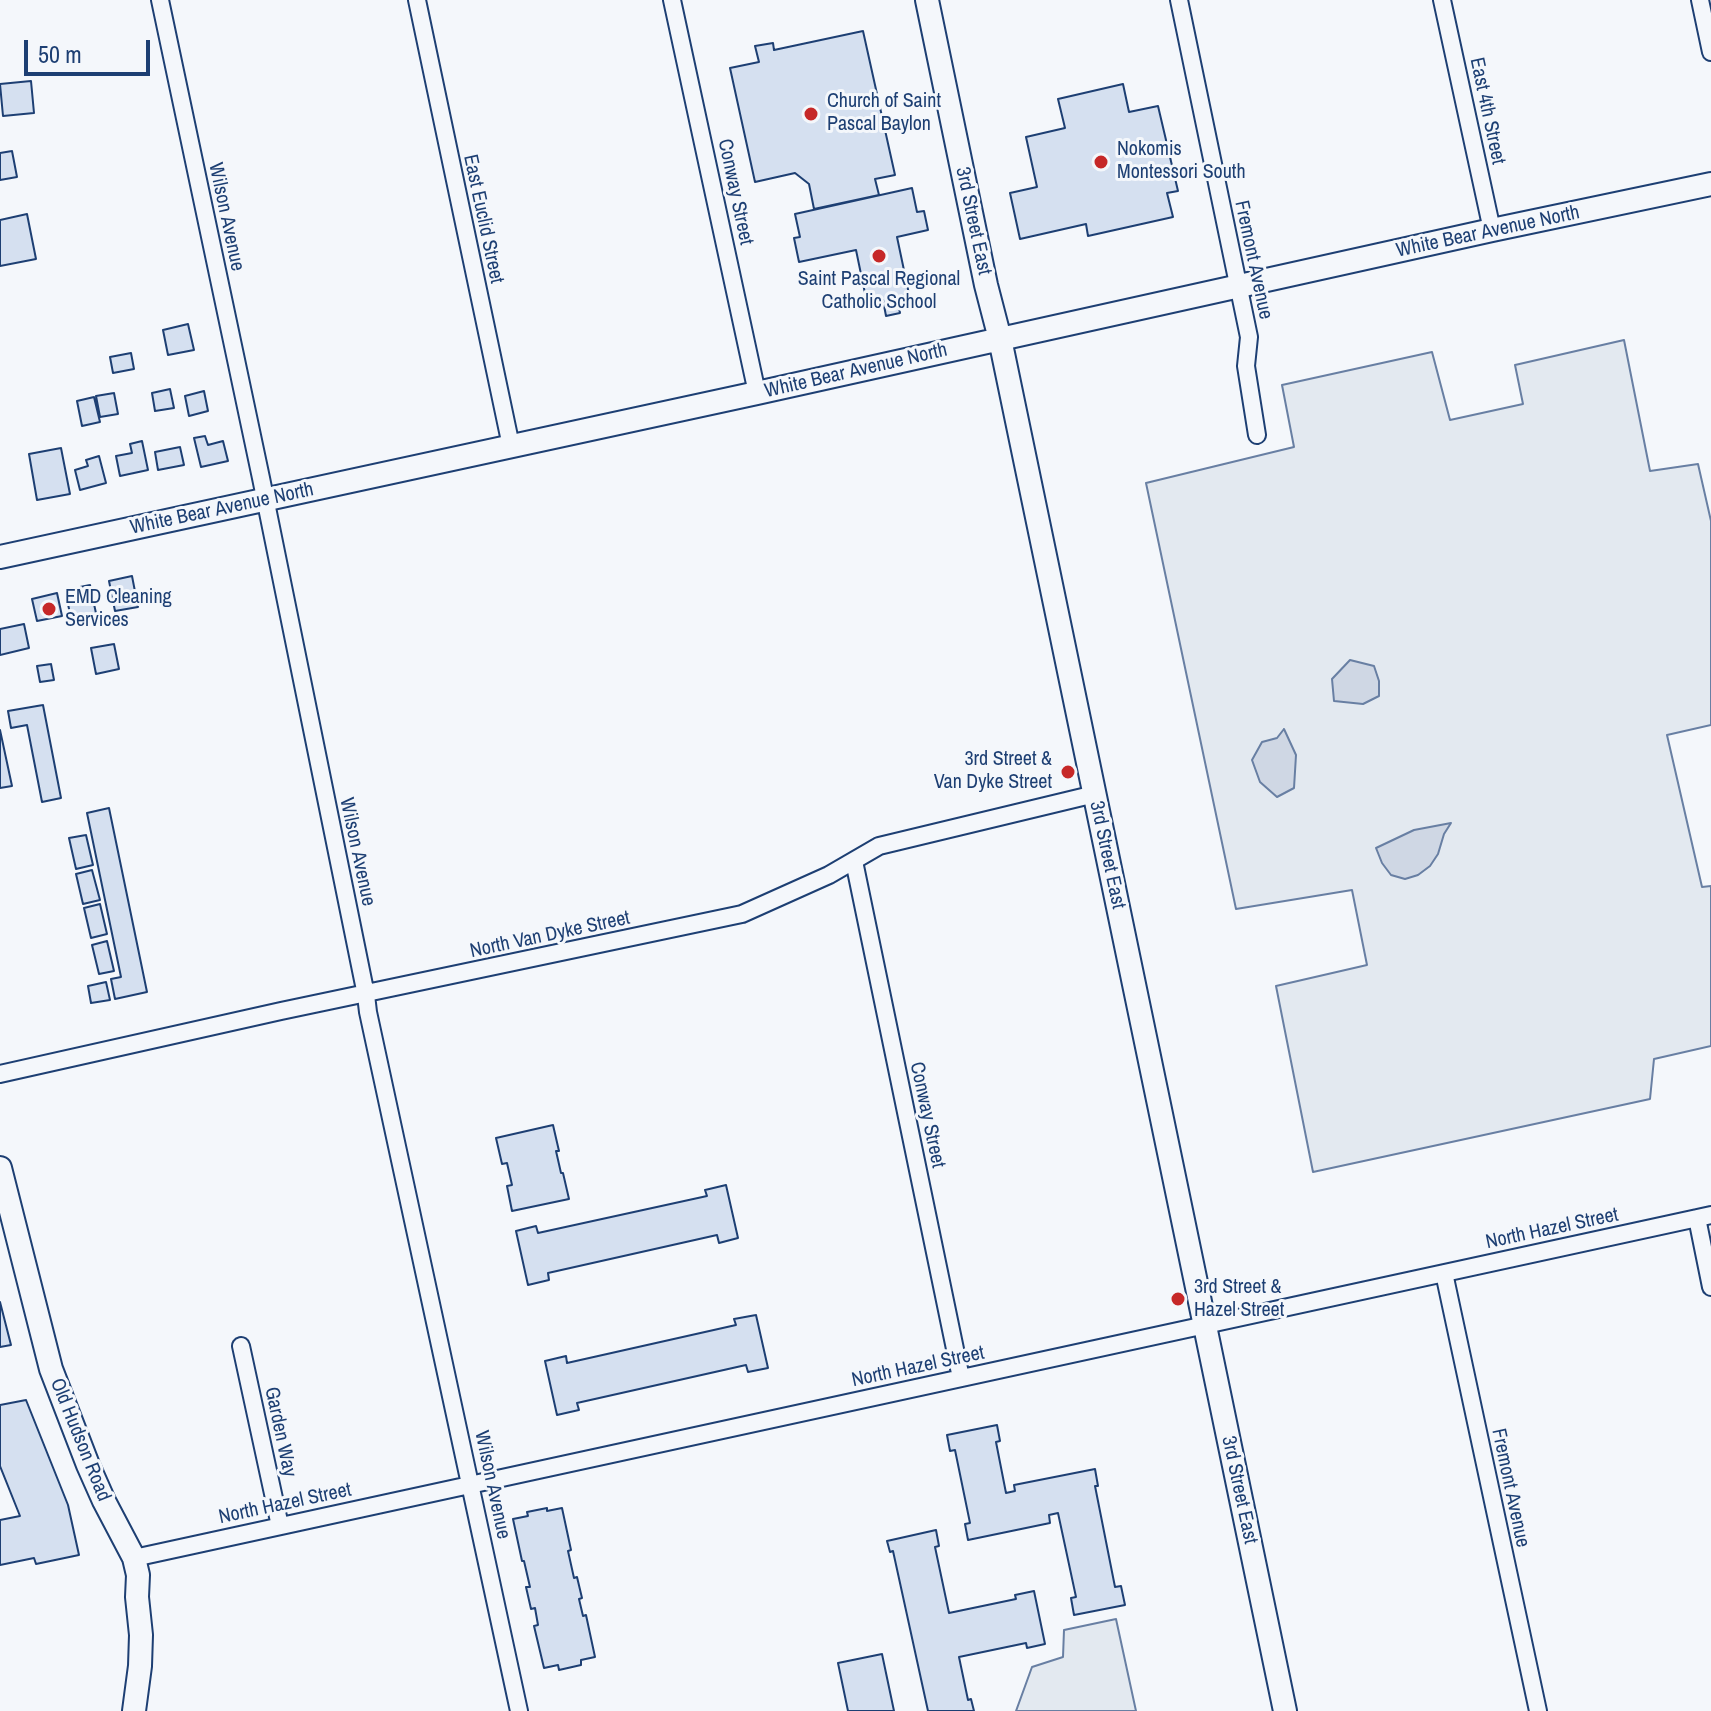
<!DOCTYPE html>
<html>
<head>
<meta charset="utf-8">
<style>
  body { margin:0 }
  #map { position:relative; width:1711px; height:1711px; overflow:hidden; background:#f4f7fb; font-family:"Archivo Narrow",sans-serif }
  canvas { display:block }
  .scale { position:absolute; left:24px; top:40px; width:126px; height:36px; box-sizing:border-box; border:4px solid #1d3f73; border-top:0; padding-left:10px; font-size:24px; line-height:28px; white-space:nowrap; color:#1d3f73; -webkit-text-stroke:6px #f4f7fb; paint-order:stroke }
</style>
</head>
<body>
<div id="map">
<canvas width="1711" height="1711"></canvas>
<div class="scale">50 m</div>
</div>
<script>
const ctx = document.querySelector('canvas').getContext('2d');
ctx.lineJoin = 'round';
function fill(path, color) {
  ctx.fillStyle = color;
  ctx.fill(path, 'evenodd');
}
function toPath(rows) {
  const path = new Path2D();
  for (const r of rows) {
    path.moveTo(r[0], r[1]);
    for (let i = 2; i < r.length; i += 2) path.lineTo(r[i], r[i + 1]);
  }
  return path;
}
function strokePath(path, color, width, dash) {
  ctx.strokeStyle = color;
  ctx.lineWidth = width;
  ctx.lineCap = dash ? 'butt' : 'round';
  ctx.setLineDash(dash || []);
  ctx.stroke(path);
}
function write(font, color, halo, rows, align = 'center') {
  ctx.font = font + ' "Archivo Narrow",sans-serif';
  ctx.lineWidth = 6;
  ctx.setLineDash([]);
  ctx.textBaseline = 'middle';
  ctx.strokeStyle = halo;
  ctx.fillStyle = color;
  for (const [text, x, y, turn = 0] of rows) {
    ctx.save();
    ctx.translate(x, y);
    ctx.rotate((+turn || 0) * Math.PI / 180);
    ctx.textAlign = isNaN(turn) ? turn : align;
    if (halo) ctx.strokeText(text, 0, 0);
    ctx.fillText(text, 0, 0);
    ctx.restore();
  }
}
const green = toPath([
  [1624,340,1650,471,1698,464,1711,521,1711,725,1667,735,1702,887,1711,886,1711,1046,1654,1059,1650,1099,1313,1172,1276,986,1367,965,1352,890,1236,909,1146,483,1294,447,1282,385,1432,352,1450,420,1523,404,1515,365,1624,340],
  [1116,1619,1136,1711,1016,1711,1032,1667,1063,1657,1064,1630,1116,1619]
]);
const water = toPath([
  [1350,660,1374,666,1379,681,1379,696,1363,704,1334,701,1332,679,1350,660],
  [1284,729,1296,755,1294,788,1277,797,1260,782,1252,760,1262,742,1277,738,1284,729],
  [1451,823,1444,834,1438,854,1430,866,1418,875,1405,879,1391,875,1382,863,1376,848,1414,830,1451,823]
]);
const building = toPath([
  [863,31,895,175,875,179,879,195,814,209,809,184,795,173,755,182,730,68,759,62,755,46,773,43,774,50,863,31],
  [31,81,34,113,3,116,0,84,31,81],
  [1123,84,1129,112,1158,106,1178,191,1167,193,1173,217,1088,236,1086,224,1020,239,1010,193,1037,187,1026,137,1065,128,1058,99,1123,84],
  [12,151,17,177,0,180,0,153,12,151],
  [912,188,917,212,924,211,928,230,897,237,909,294,897,297,900,313,886,316,883,300,867,303,856,250,799,262,794,238,800,237,795,214,912,188],
  [27,214,36,259,0,266,0,220,27,214],
  [188,324,194,350,168,355,163,330,188,324],
  [131,353,134,369,113,373,110,357,131,353],
  [170,389,174,408,155,411,152,393,170,389],
  [204,391,208,411,189,416,185,396,204,391],
  [114,393,118,414,100,417,96,396,114,393],
  [94,397,100,422,82,426,77,401,94,397],
  [205,436,208,445,223,441,228,461,201,467,194,438,205,436],
  [142,441,148,470,120,476,116,456,132,453,130,444,142,441],
  [180,447,184,465,158,470,155,452,180,447],
  [61,448,70,494,37,500,29,454,61,448],
  [99,456,106,483,80,490,75,470,88,466,86,460,99,456],
  [132,576,138,607,115,611,109,581,132,576],
  [90,585,97,618,72,623,65,590,90,585],
  [57,593,62,616,37,621,32,599,57,593],
  [24,624,29,648,0,655,0,629,24,624],
  [114,644,119,669,96,674,91,648,114,644],
  [51,664,54,680,40,682,37,666,51,664],
  [43,705,61,798,42,802,27,725,11,728,8,711,43,705],
  [0,730,12,786,0,788,0,730],
  [109,808,147,992,115,999,111,979,121,977,87,813,109,808],
  [86,835,93,865,76,869,69,838,86,835],
  [92,870,100,900,83,904,76,874,92,870],
  [100,904,107,934,91,938,84,908,100,904],
  [107,941,114,971,99,974,92,945,107,941],
  [106,982,110,1000,91,1003,88,986,106,982],
  [553,1125,559,1151,556,1151,561,1173,563,1173,569,1199,512,1211,507,1186,512,1185,507,1163,502,1164,496,1138,553,1125],
  [726,1185,738,1238,719,1243,717,1235,548,1273,549,1280,528,1285,516,1231,536,1226,538,1233,707,1196,705,1190,726,1185],
  [0,1302,11,1345,0,1347,0,1302],
  [756,1315,768,1368,748,1372,746,1365,577,1403,579,1410,557,1415,545,1361,566,1356,567,1363,736,1325,734,1319,756,1315],
  [26,1400,68,1505,79,1555,36,1564,34,1558,0,1565,0,1520,20,1516,0,1466,0,1405,26,1400],
  [997,1425,1000,1441,996,1442,1006,1493,1015,1491,1014,1485,1095,1469,1098,1486,1095,1486,1115,1587,1121,1586,1125,1605,1074,1615,1071,1598,1076,1597,1058,1513,1049,1515,1050,1523,968,1540,965,1524,970,1523,955,1450,950,1451,947,1435,997,1425],
  [547,1508,547,1511,562,1508,571,1550,568,1551,574,1578,577,1577,582,1598,579,1599,583,1616,586,1615,595,1657,581,1660,581,1665,559,1670,558,1665,544,1668,534,1626,538,1625,535,1608,531,1609,526,1587,530,1587,524,1561,522,1561,513,1519,528,1516,527,1512,547,1508],
  [936,1530,939,1546,935,1547,949,1613,1016,1599,1015,1595,1034,1591,1045,1644,1027,1648,1026,1643,959,1657,968,1700,971,1699,974,1711,928,1711,893,1551,890,1552,887,1541,936,1530],
  [882,1654,894,1711,848,1711,838,1663,882,1654]
]);
const street = toPath([
  [160,0,261,478,366,995,368,1012,519,1711],
  [417,0,511,446],
  [672,0,757,393],
  [1179,0,1249,337,1246,366,1257,435],
  [1442,0,1492,230],
  [1700,0,1711,52],
  [854,861,961,1378],
  [0,1074,281,1011,742,914,829,875,879,846,1095,794],
  [1697,1218,1711,1287],
  [1444,1273,1538,1711],
  [241,1346,280,1526],
  [134,1558,1711,1215]
]);
const secondary = toPath([
  [927,0,986,285,1000,339,1285,1711],
  [0,557,757,393,1492,230,1711,184],
  [0,1168,51,1369,88,1465,104,1501,134,1558,138,1575,137,1597,141,1635,140,1666,134,1711]
]);
const markers = [
  [811,114,8,"#c62828"],
  [1101,162,8,"#c62828"],
  [879,256,8,"#c62828"],
  [49,609,8,"#c62828"],
  [1068,772,8,"#c62828"],
  [1178,1299,8,"#c62828"]
];
const poiNames = [
  ["Church of Saint",827,102],
  ["Pascal Baylon",827,125],
  ["Nokomis",1117,150],
  ["Montessori South",1117,173],
  ["Saint Pascal Regional",879,280,"center"],
  ["Catholic School",879,303,"center"],
  ["EMD Cleaning",65,598],
  ["Services",65,621],
  ["3rd Street &",1052,760,"right"],
  ["Van Dyke Street",1052,783,"right"],
  ["3rd Street &",1194,1288],
  ["Hazel Street",1194,1311]
];
const streetNames = [
  ["East 4th Street",1487,111,78],
  ["Conway Street",735,192,78],
  ["Wilson Avenue",226,217,78],
  ["East Euclid Street",483,219,78],
  ["3rd Street East",973,221,78],
  ["White Bear Avenue North",1488,232,-12],
  ["Fremont Avenue",1253,260,78],
  ["White Bear Avenue North",856,371,-13],
  ["White Bear Avenue North",222,509,-12],
  ["Wilson Avenue",357,852,78],
  ["3rd Street East",1107,855,78],
  ["North Van Dyke Street",550,935,-12],
  ["Conway Street",927,1115,78],
  ["North Hazel Street",1552,1229,-12],
  ["North Hazel Street",918,1367,-12],
  ["Garden Way",280,1432,78],
  ["Old Hudson Road",80,1440,68],
  ["Wilson Avenue",492,1485,78],
  ["Fremont Avenue",1510,1488,78],
  ["3rd Street East",1239,1490,78],
  ["North Hazel Street",285,1504,-12]
];
fill(green, '#e3e9f0');
strokePath(green, '#687fa3', 2);
fill(water, '#cfd7e4');
strokePath(water, '#687fa3', 2);
fill(building, '#d5e0f0');
strokePath(building, '#1d3f73', 2);
strokePath(street, '#1d3f73', 20);
strokePath(secondary, '#1d3f73', 26);
strokePath(street, '#f4f7fb', 16);
strokePath(secondary, '#f4f7fb', 22);
for (const [x, y, r, color] of markers) {
  const dot = new Path2D();
  dot.arc(x, y, r, 0, 2 * Math.PI);
  ctx.fillStyle = color;
  ctx.fill(dot);
  strokePath(dot, '#f4f7fb', 3);
}
write('20px', '#1d3f73', '#f4f7fb', poiNames, 'left');
write('20px', '#1d3f73', '#f4f7fb', streetNames);
</script>
</body>
</html>
